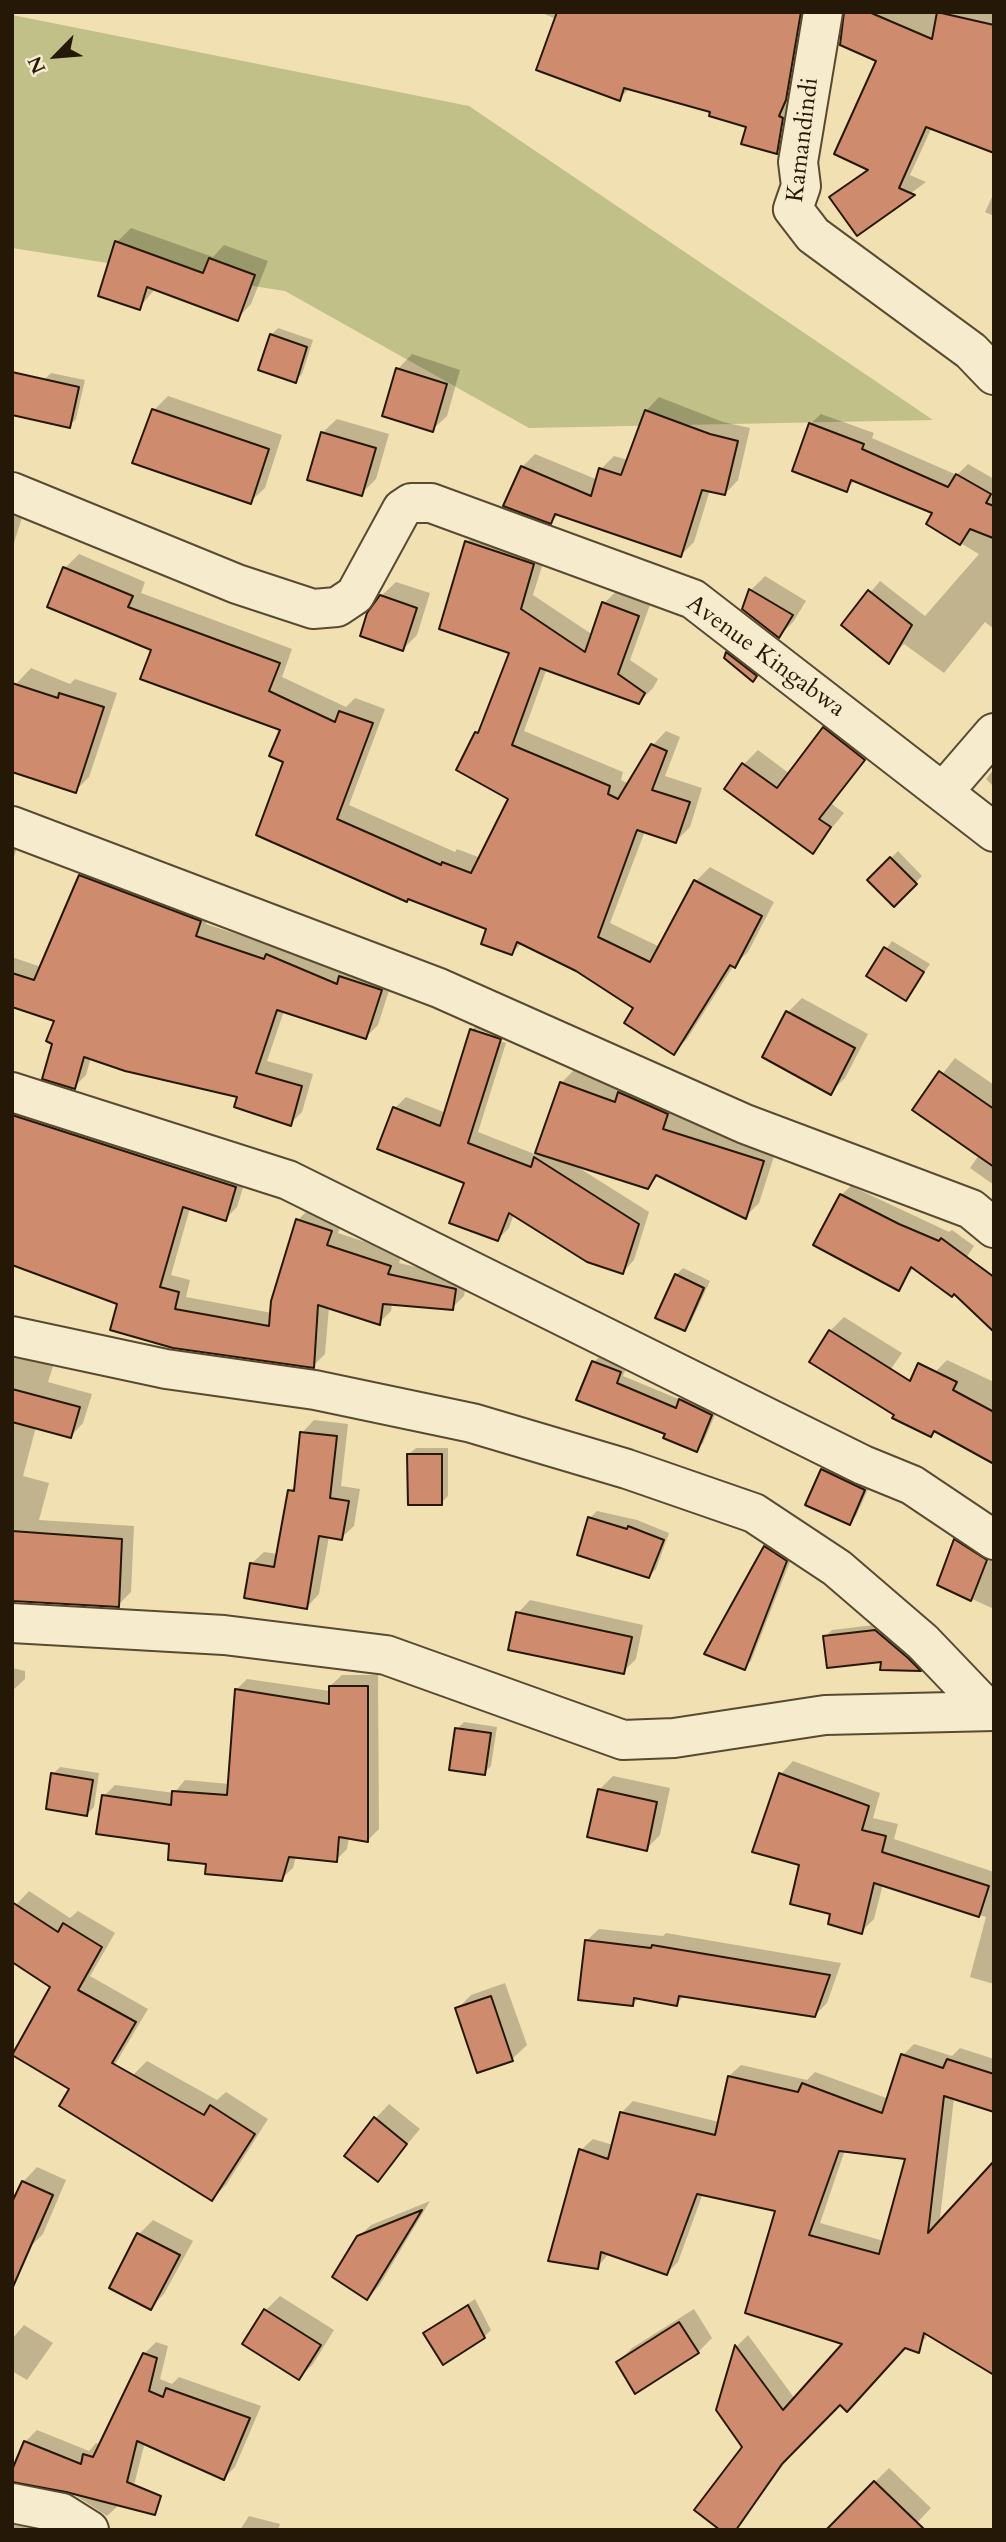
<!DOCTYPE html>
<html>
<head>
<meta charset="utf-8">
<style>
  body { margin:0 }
  #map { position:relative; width:1006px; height:2542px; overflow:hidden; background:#f1e0b2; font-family:Cardo,serif }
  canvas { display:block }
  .frame { position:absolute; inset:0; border:14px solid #261807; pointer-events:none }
  .north { position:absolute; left:21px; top:21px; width:70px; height:70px; -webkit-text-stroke:5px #f6ebcd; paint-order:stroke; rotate:245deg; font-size:19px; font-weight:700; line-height:28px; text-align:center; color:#261807 }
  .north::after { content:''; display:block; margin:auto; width:24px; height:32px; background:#261807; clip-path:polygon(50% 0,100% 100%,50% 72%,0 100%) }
</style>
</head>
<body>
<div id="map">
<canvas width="1006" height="2542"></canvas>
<div class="frame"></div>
<div class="north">N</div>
</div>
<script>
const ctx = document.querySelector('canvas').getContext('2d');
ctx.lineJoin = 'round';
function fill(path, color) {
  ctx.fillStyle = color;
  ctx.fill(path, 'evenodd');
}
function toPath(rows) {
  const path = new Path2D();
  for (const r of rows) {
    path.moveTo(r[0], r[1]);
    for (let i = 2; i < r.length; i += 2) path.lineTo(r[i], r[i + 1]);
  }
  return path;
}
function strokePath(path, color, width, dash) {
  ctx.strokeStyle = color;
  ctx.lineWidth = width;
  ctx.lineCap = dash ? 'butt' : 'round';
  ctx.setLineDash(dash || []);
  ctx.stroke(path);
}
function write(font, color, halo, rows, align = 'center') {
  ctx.font = font + ' Cardo,serif';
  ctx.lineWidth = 5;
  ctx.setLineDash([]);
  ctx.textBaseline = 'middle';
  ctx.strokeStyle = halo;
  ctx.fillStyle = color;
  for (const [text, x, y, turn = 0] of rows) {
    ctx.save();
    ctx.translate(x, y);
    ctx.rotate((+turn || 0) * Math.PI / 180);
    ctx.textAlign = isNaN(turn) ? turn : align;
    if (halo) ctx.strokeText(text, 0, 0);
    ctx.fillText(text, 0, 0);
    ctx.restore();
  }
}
const green = toPath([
  [12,15,469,106,933,420,529,428,285,291,12,248]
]);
const shadow = toPath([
  [540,12,811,12,789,140,777,152,748,126,712,111,630,88,619,99,556,19],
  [846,12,994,12,994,151,932,127,910,175,926,182,857,233,832,197,868,168,878,60],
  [994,193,994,216,985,212],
  [131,228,213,257,224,245,268,261,251,304,237,319,155,289,139,308,117,242],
  [278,328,313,340,302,374,295,381,271,335],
  [412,354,460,370,447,416,432,430,398,369],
  [51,373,85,380,76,419,69,426,44,380],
  [168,396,282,435,265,488,250,502,154,410],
  [659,397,723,422,750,428,738,480,725,494,710,490,694,542,681,555,559,514,551,522,522,467,535,454,598,480,601,469,614,456,628,460,646,411],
  [821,414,874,433,872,438,957,475,968,464,994,479,994,629,985,622,944,673,904,644,888,661,843,625,880,581,925,616,979,554,928,524,935,513,856,480,846,489,810,424],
  [337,419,389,434,376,479,361,494,322,433],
  [12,494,27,502,12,549],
  [481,528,547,550,533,595,593,635,604,603,618,590,651,602,630,660,658,679,653,688,639,702,547,668,524,731,623,772,621,780,629,784,653,745,666,731,680,737,665,776,702,788,690,827,676,841,645,831,610,923,660,947,696,881,710,867,774,902,748,952,734,965,687,1039,674,1052,636,1007,577,969,522,943,512,953,489,928,409,898,407,900,285,761,282,729,153,649,49,606,65,568,79,554,145,582,141,593,292,649,282,677,346,707,355,698,385,709,349,805,455,852,457,849,481,858,510,798,476,733,482,727,511,652,441,628,467,542],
  [765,576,806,601,793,622,779,636,744,608,751,590],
  [396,582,430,593,417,635,403,649,381,596],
  [734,647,759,673,752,680,728,653],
  [31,668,70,684,75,679,117,693,89,777,75,791,12,696,17,683],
  [839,714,877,745,832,804,844,813,813,851,744,764,758,750,790,774],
  [994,769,994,787,986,779],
  [12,828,22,834,12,862],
  [898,851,922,876,894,904,869,880],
  [93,864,211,909,206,924,276,947,280,943,393,978,378,1025,366,1037,284,1011,267,1061,313,1074,302,1112,290,1124,239,1096,91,1057,86,1075,74,1087,54,1043,57,1020,12,1005,12,957,41,967,81,876],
  [892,941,930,964,906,999,868,975],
  [802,998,868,1034,845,1078,831,1092,788,1012],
  [483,1019,511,1028,507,1040,476,1029,476,1033,506,1043,478,1132,537,1155,561,1083,575,1069,681,1099,676,1115,777,1147,759,1203,745,1217,659,1175,647,1187,576,1166,649,1212,634,1260,623,1272,514,1214,509,1228,498,1239,466,1182,395,1108,406,1097,446,1113,472,1030],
  [955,1058,994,1085,994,1185,970,1168,979,1155,915,1109],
  [12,1111,247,1175,237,1207,225,1219,190,1208,171,1275,190,1280,186,1297,272,1313,298,1220,310,1208,343,1219,338,1233,402,1254,399,1263,467,1278,464,1296,452,1308,392,1303,391,1311,379,1323,329,1307,325,1354,313,1366,119,1303,12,1209],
  [851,1186,949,1232,952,1230,974,1246,952,1279,914,1267,899,1288,841,1195],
  [683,1268,710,1281,691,1322,684,1329,676,1275],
  [844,1317,902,1353,882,1382,830,1331],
  [12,1351,54,1363,48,1382,92,1394,83,1423,70,1437,36,1427,23,1476,49,1483,39,1520,134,1526,131,1592,118,1605,12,1600],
  [601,1355,627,1365,623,1376,681,1400,688,1393,718,1408,703,1443,696,1450,667,1433,594,1362],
  [947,1360,994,1382,994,1462,935,1430,930,1435,892,1416],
  [314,1420,348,1424,341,1486,360,1489,354,1526,341,1538,329,1536,319,1594,307,1607,251,1564,264,1552,278,1554,290,1491,296,1485,302,1433],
  [416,1448,448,1448,448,1496,441,1503,409,1454],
  [829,1463,871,1483,856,1516,849,1523,807,1504,822,1470],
  [597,1511,637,1520,669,1533,656,1569,649,1576,590,1518],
  [962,1534,994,1553,994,1609,939,1584,955,1540],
  [772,1540,793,1554,751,1661,744,1668,765,1547],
  [530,1600,643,1625,636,1659,623,1672,518,1613],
  [882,1624,926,1664,920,1670,882,1668,883,1660,825,1637,832,1630],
  [12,1668,25,1671,25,1679,12,1691],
  [342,1675,378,1675,379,1829,368,1840,349,1837,347,1849,336,1860,296,1856,293,1868,281,1879,208,1862,171,1843,104,1796,115,1785,174,1793,185,1780,230,1784,236,1690,247,1679,330,1691,330,1686],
  [464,1722,497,1727,491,1766,484,1773,457,1729],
  [793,1761,880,1793,873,1818,898,1824,894,1839,994,1872,994,1984,970,1977,986,1917,883,1884,874,1919,861,1932,833,1913,801,1864,781,1774],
  [60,1767,99,1773,94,1807,87,1814,53,1774],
  [613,1776,670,1788,660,1835,646,1849,599,1790],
  [29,1891,70,1918,78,1911,115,1933,90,1976,148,2009,114,2066,53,1986,16,1905],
  [599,1929,663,1936,666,1933,841,1963,827,2003,815,2015,685,1995,676,2004,640,1997,632,2005,586,1941],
  [505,1983,527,2045,512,2059,478,2071,457,2009,471,1995],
  [914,2044,952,2056,960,2048,994,2059,994,2107,954,2098,926,2338,914,2349,905,2347,840,2403,794,2450,736,2530,744,2447,718,2410,737,2346,748,2335,795,2399,845,2343,777,2209,703,2193,678,2262,667,2273,609,2253,597,2268,581,2150,593,2139,613,2145,621,2113,633,2101,719,2122,729,2076,741,2065,807,2080,815,2072,889,2099,903,2055],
  [845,2150,907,2157,884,2241,820,2223],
  [147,2061,217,2100,226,2092,268,2119,226,2185,212,2199,105,2131,133,2075],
  [389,2104,420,2129,378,2179,375,2119],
  [37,2167,66,2180,43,2234,29,2248,23,2182],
  [430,2201,379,2286,367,2298,358,2237,371,2225],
  [153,2220,193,2241,164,2294,150,2308,111,2287,139,2234],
  [280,2296,334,2330,313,2364,299,2378,265,2311],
  [475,2299,491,2330,484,2337,425,2333],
  [694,2309,712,2338,698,2352,636,2391,618,2362,632,2348],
  [24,2325,53,2343,27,2380,12,2371,12,2339],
  [156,2342,168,2346,160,2379,172,2384,179,2377,261,2406,235,2467,224,2478,145,2442,132,2493,107,2516,67,2490,25,2442,37,2430,89,2451,96,2443,101,2445,144,2354],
  [889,2468,931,2508,910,2530,840,2517],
  [22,2513,79,2530,12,2530,12,2523],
  [249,2516,280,2524,278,2530,240,2530]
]);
const building = toPath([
  [557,12,801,12,786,100,779,116,783,118,777,154,741,144,746,127,709,116,710,112,624,88,620,101,536,70,557,12],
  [844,12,869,12,932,39,937,12,994,25,994,153,926,127,899,188,915,195,857,236,829,197,868,170,834,154,876,61,840,45,844,12],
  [115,241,203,273,209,258,255,275,238,321,147,287,140,310,98,296,115,241],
  [270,334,307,347,296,383,258,370,270,334],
  [396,368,447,384,433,432,382,416,396,368],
  [12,372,79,387,70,428,12,415,12,372],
  [152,409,269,449,251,504,132,463,152,409],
  [645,410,710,434,738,441,725,495,702,490,681,557,555,514,551,524,503,506,521,466,591,496,599,468,621,475,645,410],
  [809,423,864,444,862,449,948,487,956,474,991,494,986,503,994,506,993,538,970,529,960,545,926,524,932,513,851,480,847,492,792,471,809,423],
  [321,432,376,448,362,496,307,480,321,432],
  [465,541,534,564,521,609,585,652,602,602,639,616,618,674,645,693,639,704,540,668,512,745,610,786,608,794,618,799,651,744,667,751,652,790,690,802,676,843,637,830,598,937,650,962,694,880,762,916,735,968,730,965,674,1055,624,1023,633,1008,576,971,517,942,512,955,481,944,486,929,408,899,407,902,256,835,283,762,269,756,280,730,140,679,151,650,47,607,63,567,133,596,128,607,280,663,269,691,335,722,339,711,373,723,337,819,441,865,442,862,471,873,508,799,456,770,475,732,478,733,509,653,439,629,465,541],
  [749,589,793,615,779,638,742,609,749,589],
  [868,590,912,625,889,664,841,625,868,590],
  [380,595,417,608,403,651,360,636,367,613,380,595],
  [726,652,757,676,753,682,724,658,726,652],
  [12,683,58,698,59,693,104,707,76,793,12,772,12,683],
  [823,727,865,760,819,819,831,827,813,854,724,789,742,763,777,788,823,727],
  [890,857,917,884,894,907,867,880,890,857],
  [79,875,201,921,196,936,264,959,266,954,337,984,339,976,382,990,366,1039,277,1010,256,1073,302,1086,291,1126,234,1107,237,1097,125,1071,84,1057,75,1089,42,1079,52,1044,46,1041,54,1021,12,1007,12,973,34,980,79,875],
  [884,947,924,972,906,1001,866,976,884,947],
  [786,1011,855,1048,831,1095,762,1057,786,1011],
  [470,1029,501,1039,468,1143,531,1167,534,1157,639,1224,623,1274,587,1262,509,1213,498,1241,449,1223,464,1183,377,1149,393,1107,440,1126,470,1029],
  [939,1071,994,1109,994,1167,912,1110,939,1071],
  [560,1082,615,1102,618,1092,668,1114,663,1129,764,1161,746,1219,656,1175,648,1189,535,1153,560,1082],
  [12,1115,236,1187,226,1221,183,1207,160,1287,179,1292,175,1309,269,1326,271,1301,296,1219,332,1231,327,1245,391,1266,388,1274,456,1289,453,1310,383,1304,380,1325,318,1305,314,1368,173,1348,110,1330,117,1304,12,1265,12,1115],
  [840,1194,899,1224,939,1241,941,1238,994,1277,994,1332,954,1294,952,1297,911,1267,899,1291,813,1245,840,1194],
  [675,1274,704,1288,685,1331,655,1318,675,1274],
  [829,1330,910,1381,918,1363,957,1382,953,1390,994,1412,994,1464,934,1431,931,1437,892,1418,894,1415,809,1362,829,1330],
  [592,1361,621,1372,617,1383,676,1408,679,1399,712,1415,697,1452,663,1438,665,1434,576,1400,592,1361],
  [12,1389,80,1407,71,1438,12,1422,12,1389],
  [300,1432,337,1436,330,1498,349,1501,342,1540,319,1536,307,1609,244,1598,250,1563,274,1567,288,1490,294,1491,300,1432],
  [407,1454,442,1454,442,1505,408,1505,407,1454],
  [821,1469,865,1490,850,1525,805,1505,821,1469],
  [588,1517,627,1529,628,1526,664,1540,649,1578,577,1555,588,1517],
  [12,1531,122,1539,119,1607,12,1601,12,1531],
  [954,1539,987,1560,971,1601,937,1585,954,1539],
  [764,1546,787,1561,745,1670,704,1654,764,1546],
  [516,1612,632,1637,624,1674,508,1650,516,1612],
  [875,1630,908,1658,921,1671,880,1670,881,1662,827,1668,823,1636,875,1630],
  [329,1686,368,1686,368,1842,339,1837,337,1862,289,1857,282,1881,205,1874,206,1864,168,1860,169,1844,96,1834,102,1795,171,1805,172,1791,227,1795,235,1689,329,1704,329,1686],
  [455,1728,491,1733,485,1775,449,1770,455,1728],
  [51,1773,93,1780,87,1816,46,1809,51,1773],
  [779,1773,869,1806,862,1830,886,1836,882,1852,989,1886,979,1917,874,1883,862,1934,828,1924,830,1914,790,1904,799,1865,752,1852,779,1773],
  [598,1789,657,1802,647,1851,587,1837,598,1789],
  [12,1902,58,1932,63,1923,102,1947,78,1990,136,2022,112,2063,204,2115,210,2105,255,2134,212,2201,59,2106,69,2089,12,2055,50,1987,12,1962,12,1902],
  [585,1940,651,1948,652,1945,830,1975,815,2017,679,1996,677,2006,634,1998,633,2006,578,2000,585,1940],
  [491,1996,513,2061,477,2073,455,2008,491,1996],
  [901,2054,943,2068,947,2059,994,2074,994,2112,944,2096,928,2233,994,2161,994,2375,924,2333,919,2353,905,2348,847,2412,840,2405,782,2464,736,2530,720,2530,694,2510,742,2447,716,2410,735,2345,783,2410,842,2344,745,2313,775,2211,697,2194,667,2275,601,2252,598,2269,548,2261,579,2149,608,2159,620,2112,715,2135,728,2076,798,2092,802,2083,882,2113,901,2054],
  [839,2151,905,2159,879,2254,809,2235,839,2151],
  [374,2117,407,2144,378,2182,344,2156,374,2117],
  [22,2181,53,2195,12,2289,12,2202,22,2181],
  [422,2210,367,2300,332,2277,357,2236,422,2210],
  [137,2233,180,2255,151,2310,109,2288,137,2233],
  [468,2305,485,2338,443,2365,423,2333,468,2305],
  [264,2309,321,2345,299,2380,242,2344,264,2309],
  [679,2322,699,2353,635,2394,616,2362,679,2322],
  [143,2353,157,2358,149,2391,163,2397,166,2388,250,2418,224,2480,137,2441,127,2482,161,2496,155,2515,66,2492,12,2482,12,2470,24,2441,81,2464,83,2454,93,2457,143,2353],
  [874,2481,925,2530,826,2530,874,2481]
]);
const minor = toPath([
  [823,12,798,162,801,186,793,209,813,235,971,351,994,375],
  [12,492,237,584,313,609,337,607,355,595,402,509,411,503,431,503,693,599,994,832],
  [944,791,994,733],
  [12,826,439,988,745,1124,971,1209,994,1228],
  [12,1092,288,1180,863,1465,912,1485,994,1540],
  [12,1336,166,1369,315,1390,472,1423,627,1469,754,1513,837,1568,923,1642,989,1711],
  [12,1623,224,1635,386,1655,623,1740,674,1738,825,1715,994,1711],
  [12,2503,62,2513,89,2530]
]);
const streetNames = [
  ["Kamandindi",804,140,-83],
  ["Avenue Kingabwa",765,657,36]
];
fill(green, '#c1c088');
fill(shadow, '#0003');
fill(building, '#cf8b6d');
strokePath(building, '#261807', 2);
strokePath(minor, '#594a32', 42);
strokePath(minor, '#f6ebcd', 38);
write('24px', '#261807', '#f6ebcd', streetNames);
</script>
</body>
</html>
